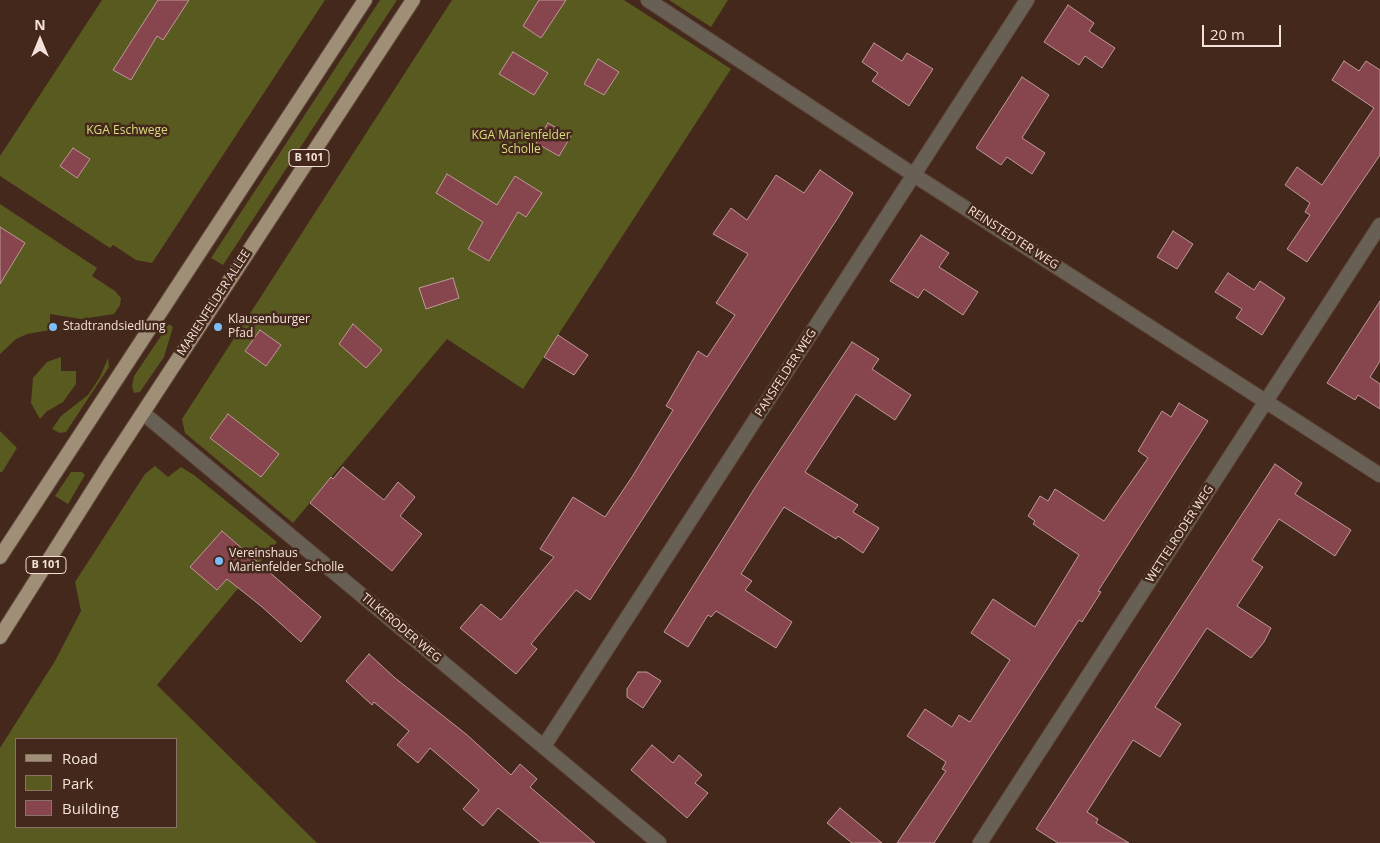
<!DOCTYPE html>
<html>
<head>
<meta charset="utf-8">
<style>
  body { margin:0 }
  #map { position:relative; width:1380px; height:843px; overflow:hidden; background:#43281b; font-family:"Open Sans",sans-serif }
  canvas { display:block }
  .legend { position:absolute; left:15px; top:738px; width:162px; height:90px; box-sizing:border-box; background:#43281b; border:1px solid #8a7267; margin:0; padding:6px 9px; list-style:none; font-size:15px; color:#f4e2da }
  .legend li { display:flex; align-items:center; gap:10px; height:25px }
  .legend b { width:25px; border:1px solid #8a7267 }
  .north { position:absolute; left:15px; top:15px; width:50px; height:50px; -webkit-text-stroke:4px #43281b; paint-order:stroke; rotate:0deg; font-size:14px; font-weight:700; line-height:20px; text-align:center; color:#f4e2da }
  .north::after { content:''; display:block; margin:auto; width:18px; height:22px; background:#f4e2da; clip-path:polygon(50% 0,100% 100%,50% 72%,0 100%) }
  .scale { position:absolute; left:1202px; top:25px; width:79px; height:22px; box-sizing:border-box; border:2px solid #f4e2da; border-top:0; padding-left:6px; font-size:15px; line-height:18px; white-space:nowrap; color:#f4e2da; -webkit-text-stroke:4px #43281b; paint-order:stroke }
</style>
</head>
<body>
<div id="map">
<canvas width="1380" height="843"></canvas>
<ul class="legend">
<li><b style="height:6px;background:#9f8f77"></b>Road</li>
<li><b style="height:14px;background:#595a20"></b>Park</li>
<li><b style="height:14px;background:#87464d"></b>Building</li>
</ul>
<div class="north">N</div>
<div class="scale">20 m</div>
</div>
<script>
const ctx = document.querySelector('canvas').getContext('2d');
ctx.lineJoin = 'round';
function fill(path, color) {
  ctx.fillStyle = color;
  ctx.fill(path, 'evenodd');
}
function toPath(rows) {
  const path = new Path2D();
  for (const r of rows) {
    path.moveTo(r[0], r[1]);
    for (let i = 2; i < r.length; i += 2) path.lineTo(r[i], r[i + 1]);
  }
  return path;
}
function strokePath(path, color, width, dash) {
  ctx.strokeStyle = color;
  ctx.lineWidth = width;
  ctx.lineCap = dash ? 'butt' : 'round';
  ctx.setLineDash(dash || []);
  ctx.stroke(path);
}
function write(font, color, halo, rows, align = 'center') {
  ctx.font = font + ' "Open Sans",sans-serif';
  ctx.lineWidth = 5;
  ctx.setLineDash([]);
  ctx.textBaseline = 'middle';
  ctx.strokeStyle = halo;
  ctx.fillStyle = color;
  for (const [text, x, y, turn = 0] of rows) {
    ctx.save();
    ctx.translate(x, y);
    ctx.rotate((+turn || 0) * Math.PI / 180);
    ctx.textAlign = isNaN(turn) ? turn : align;
    if (halo) ctx.strokeText(text, 0, 0);
    ctx.fillText(text, 0, 0);
    ctx.restore();
  }
}
const green = toPath([
  [102,0,325,0,152,263,136,260,113,245,110,248,0,176,0,156],
  [380,0,397,0,223,265,211,258],
  [452,0,624,0,731,69,523,389,447,339,293,523,185,433,182,419],
  [669,0,728,0,711,27],
  [0,204,97,268,92,276,115,291,121,298,120,305,114,314,81,319,50,314,50,330,27,334,16,339,0,354],
  [169,324,173,327,164,357,140,392,134,393,132,386,134,376],
  [61,357,61,371,76,371,76,384,63,402,46,412,40,419,31,403,33,378,47,362],
  [108,358,109,367,66,432,60,433,52,429,61,416,88,395,100,377],
  [0,431,17,448,2,472,0,472],
  [155,466,168,477,181,467,194,475,277,542,157,685,317,843,0,843,0,748,55,661,81,611,75,582,145,474],
  [16,739,176,739,176,827,16,827],
  [71,472,82,472,85,475,68,504,55,496]
]);
const building = toPath([
  [158,0,189,0,163,40,157,36,131,80,113,70,158,0],
  [539,0,566,0,541,38,523,26,539,0],
  [1068,5,1094,23,1089,31,1115,48,1102,68,1085,56,1079,65,1044,42,1068,5],
  [874,43,902,61,907,53,933,69,909,106,872,81,878,73,862,62,874,43],
  [513,52,548,73,534,95,499,74,513,52],
  [598,59,619,72,604,95,584,84,598,59],
  [1344,61,1359,71,1366,61,1380,70,1380,155,1307,262,1287,249,1310,215,1305,212,1310,203,1285,185,1297,167,1322,185,1374,108,1332,80,1344,61],
  [1022,77,1049,95,1022,138,1045,153,1032,174,1007,157,1001,165,976,148,1022,77],
  [548,123,571,136,559,156,536,143,548,123],
  [73,148,90,159,77,178,60,166,73,148],
  [820,170,853,193,839,216,590,600,576,590,531,644,537,649,516,674,460,628,481,604,501,620,554,557,540,549,573,497,605,517,632,477,673,410,666,406,698,351,707,357,735,315,716,303,748,254,713,234,731,208,747,220,776,175,804,193,820,170],
  [447,174,497,205,515,176,542,193,526,217,518,212,489,261,468,249,483,222,436,193,447,174],
  [0,227,25,243,0,284,0,227],
  [1173,231,1193,244,1177,269,1157,257,1173,231],
  [921,235,949,253,939,267,978,292,963,315,924,289,918,298,890,281,921,235],
  [1228,273,1254,290,1260,281,1285,298,1262,335,1236,318,1242,309,1215,292,1228,273],
  [453,278,459,298,426,309,419,288,453,278],
  [1380,301,1380,361,1370,377,1380,384,1380,409,1358,395,1355,400,1327,383,1380,301],
  [353,324,382,350,366,368,339,344,353,324],
  [260,330,281,345,266,366,245,351,260,330],
  [558,335,588,355,574,375,544,357,558,335],
  [852,342,879,359,872,369,911,395,895,420,856,394,805,472,858,505,853,512,879,528,863,553,838,536,836,539,784,507,741,574,752,581,745,590,792,622,776,648,716,611,711,617,708,615,688,647,664,632,756,486,852,342],
  [1179,403,1208,421,1098,591,1101,592,1082,622,1079,620,934,843,897,843,946,771,942,769,946,762,907,736,925,709,952,727,959,715,970,722,1010,660,971,633,993,599,1035,627,1079,555,1033,524,1035,521,1028,516,1040,496,1048,501,1055,489,1104,521,1148,458,1138,451,1162,411,1171,417,1179,403],
  [228,414,279,454,261,477,210,438,228,414],
  [1275,464,1302,483,1295,494,1351,530,1335,556,1279,519,1252,560,1263,567,1237,606,1271,628,1264,642,1251,658,1207,628,1155,707,1181,724,1160,757,1133,740,1087,812,1098,819,1096,823,1129,843,1058,843,1036,829,1275,464],
  [343,467,384,500,398,482,415,497,400,516,422,534,392,571,310,503,331,477,333,479,343,467],
  [222,531,321,617,301,642,261,606,227,579,217,590,190,567,222,531],
  [369,654,395,678,466,734,511,775,520,764,537,779,530,787,595,843,541,843,498,808,483,826,463,809,479,790,430,748,418,763,397,745,409,731,374,702,372,705,346,681,369,654],
  [638,672,647,672,661,681,643,708,627,697,627,689,638,672],
  [652,745,673,763,679,755,702,775,695,783,708,793,687,818,631,770,652,745],
  [840,808,882,843,852,843,827,823,840,808]
]);
const minor = toPath([
  [648,0,914,175,1380,475],
  [143,413,659,843],
  [544,746,1027,0],
  [980,843,1380,225]
]);
const primary = toPath([
  [0,557,365,0],
  [0,637,110,463,413,0]
]);
const markers = [
  [53,327,5,"#7bbef9"],
  [218,327,5,"#7bbef9"],
  [219,561,5,"#7bbef9"]
];
const shields = [
  [309,158,40],
  [46,565,40]
];
const shieldNames = [
  ["B 101",309,158],
  ["B 101",46,565]
];
const parkNames = [
  ["KGA Eschwege",127,131],
  ["KGA Marienfelder",521,136],
  ["Scholle",521,150]
];
const streetNames = [
  ["REINSTEDTER WEG",1013,238,33],
  ["MARIENFELDER ALLEE",214,303,-57],
  ["PANSFELDER WEG",786,373,-57],
  ["WETTELRODER WEG",1180,534,-57],
  ["TILKERODER WEG",401,628,40]
];
const poiNames = [
  ["Klausenburger",228,320],
  ["Pfad",228,334],
  ["Stadtrandsiedlung",63,327],
  ["Vereinshaus",229,554],
  ["Marienfelder Scholle",229,568]
];
fill(green, '#595a20');
fill(building, '#87464d');
strokePath(building, '#bf989b', 1);
strokePath(minor, '#5f463a', 16);
strokePath(primary, '#5f463a', 16);
strokePath(minor, '#686054', 14);
strokePath(primary, '#9f8f77', 14);
for (const [x, y, r, color] of markers) {
  const dot = new Path2D();
  dot.arc(x, y, r, 0, 2 * Math.PI);
  ctx.fillStyle = color;
  ctx.fill(dot);
  strokePath(dot, '#43281b', 2);
}
for (const [x, y, w] of shields) {
  const box = new Path2D();
  box.roundRect(x - w / 2, y - 8.5, w, 17, 4);
  ctx.fillStyle = '#43281b';
  ctx.fill(box);
  strokePath(box, '#f4e2da', 1);
}
write('bold 11px', '#f4e2da', null, shieldNames);
write('12px', '#d9dd7e', '#43281b', parkNames);
write('12px', '#f4e2da', '#43281b', streetNames);
write('12px', '#f4e2da', '#43281b', poiNames, 'left');
</script>
</body>
</html>
